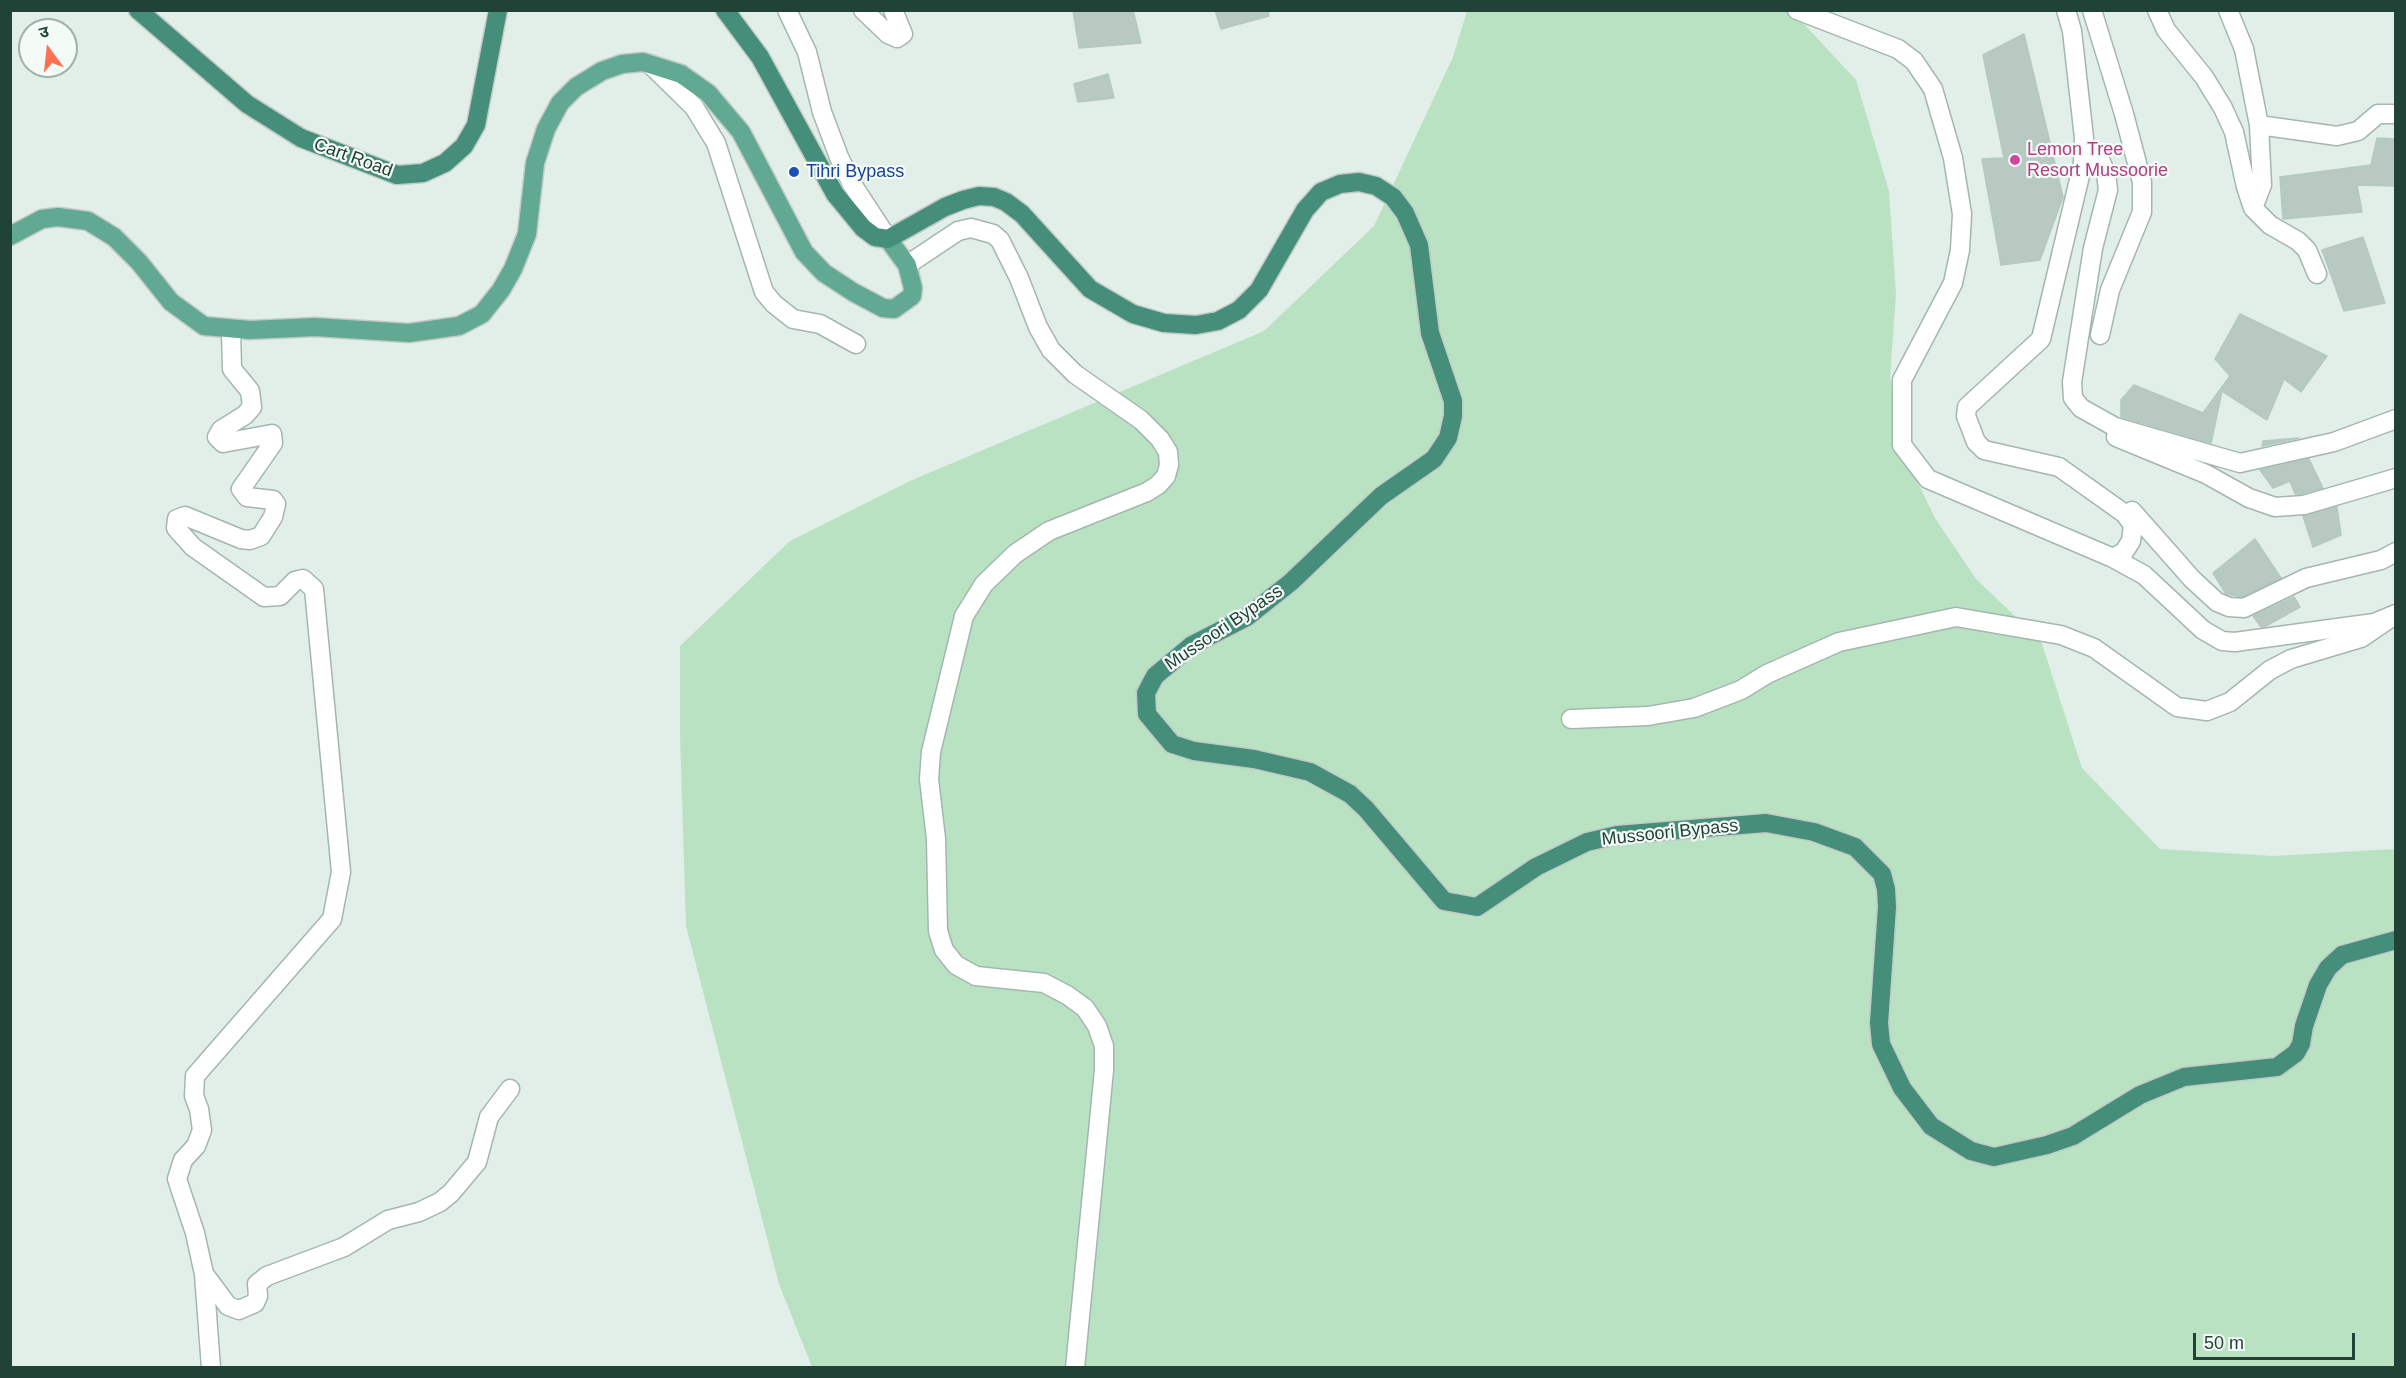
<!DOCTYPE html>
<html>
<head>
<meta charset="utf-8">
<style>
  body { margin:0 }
  #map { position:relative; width:2406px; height:1378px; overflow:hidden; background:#e2eee8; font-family:Helvetica,"Noto Sans Devanagari",sans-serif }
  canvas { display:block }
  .frame { position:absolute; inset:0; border:12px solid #204237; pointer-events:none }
  .north { position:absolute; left:18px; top:18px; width:60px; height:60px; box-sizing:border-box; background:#f4faf6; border:2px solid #9fb0aa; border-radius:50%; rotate:345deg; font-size:16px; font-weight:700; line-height:24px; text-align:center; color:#204237 }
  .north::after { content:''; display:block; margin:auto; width:21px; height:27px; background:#ff7150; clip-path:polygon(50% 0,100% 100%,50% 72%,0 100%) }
  .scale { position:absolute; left:2193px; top:1333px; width:162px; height:27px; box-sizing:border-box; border:3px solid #204237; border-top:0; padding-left:8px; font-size:18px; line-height:21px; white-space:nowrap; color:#204237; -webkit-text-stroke:4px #f4faf6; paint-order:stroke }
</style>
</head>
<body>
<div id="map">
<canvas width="2406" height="1378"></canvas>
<div class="frame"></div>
<div class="north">उ</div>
<div class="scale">50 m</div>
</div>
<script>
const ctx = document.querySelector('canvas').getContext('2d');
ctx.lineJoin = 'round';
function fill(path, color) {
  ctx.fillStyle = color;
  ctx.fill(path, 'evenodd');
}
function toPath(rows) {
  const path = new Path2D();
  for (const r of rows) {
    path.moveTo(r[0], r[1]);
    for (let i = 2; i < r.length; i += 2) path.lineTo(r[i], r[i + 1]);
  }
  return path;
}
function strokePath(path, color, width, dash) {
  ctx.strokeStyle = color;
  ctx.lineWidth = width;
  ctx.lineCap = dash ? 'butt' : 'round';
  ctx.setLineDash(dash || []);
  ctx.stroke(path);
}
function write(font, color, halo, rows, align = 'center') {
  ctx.font = font + ' Helvetica,sans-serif';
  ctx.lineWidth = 4.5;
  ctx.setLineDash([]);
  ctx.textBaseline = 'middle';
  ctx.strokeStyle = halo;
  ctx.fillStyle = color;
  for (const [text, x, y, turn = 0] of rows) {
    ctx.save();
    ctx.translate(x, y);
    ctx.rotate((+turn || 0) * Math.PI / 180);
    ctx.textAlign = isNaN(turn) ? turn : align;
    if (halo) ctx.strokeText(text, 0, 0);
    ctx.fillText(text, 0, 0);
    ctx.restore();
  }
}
const green = toPath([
  [1467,11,1786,11,1806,26,1856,80,1889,191,1896,294,1890,377,1901,448,1935,518,1976,579,2041,641,2082,768,2160,849,2273,856,2395,849,2395,1367,812,1367,779,1284,686,926,680,736,680,646,790,541,910,481,1264,331,1374,226,1453,57]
]);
const building = toPath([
  [1073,10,1133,10,1141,43,1079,48,1073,10],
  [1215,10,1268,10,1269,16,1221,29,1215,10],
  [2024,34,2063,197,2040,260,2001,265,1982,159,2004,158,1983,55,2024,34],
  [1108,74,1114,98,1078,102,1074,84,1108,74],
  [2377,138,2396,139,2396,186,2357,185,2362,212,2283,219,2280,177,2371,165,2377,138],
  [2363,237,2385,303,2344,311,2322,250,2363,237],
  [2240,314,2327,356,2301,392,2284,379,2267,420,2222,391,2211,443,2121,417,2121,400,2134,385,2203,413,2230,376,2215,359,2240,314],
  [2299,438,2262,446,2263,441,2299,438],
  [2309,459,2323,488,2302,494,2295,494,2290,481,2273,488,2260,470,2309,459],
  [2337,507,2341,535,2313,547,2303,516,2337,507],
  [2255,539,2281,578,2242,597,2226,594,2213,573,2255,539],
  [2294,597,2300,607,2266,626,2261,627,2253,616,2294,597]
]);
const minor = toPath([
  [787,10,807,52,822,112,839,157,852,184,888,239],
  [863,10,888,34,897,38,903,34,893,10],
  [2092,10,2124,114,2142,182,2142,212,2110,290,2100,335],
  [2157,10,2166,30,2204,77,2223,108,2234,132,2246,187,2253,208,2270,225,2298,241,2307,250,2317,274],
  [2228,10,2244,49,2259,125,2262,185,2253,208],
  [650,64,694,107,716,143,764,292,774,304,793,319,820,324,856,344],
  [2259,125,2337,136,2358,131,2378,114,2396,114],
  [2084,147,2101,162,2106,173,2108,190,2093,248,2072,382,2073,398,2081,408,2115,427,2240,463,2334,442,2396,419],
  [2116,437,2206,474,2249,498,2275,507,2304,505,2396,478],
  [1571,719,1648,716,1694,708,1741,690,1767,674,1839,642,1956,617,2061,635,2094,648,2177,707,2207,711,2230,702,2270,670,2291,659,2361,638,2389,619],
  [205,1275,228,1306,239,1310,255,1303,258,1296,257,1284,267,1276,344,1247,388,1220,419,1212,440,1202,451,1193,477,1162,489,1117,510,1089],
  [211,1368,204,1274,195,1233,177,1179,183,1160,196,1146,202,1130,199,1109,194,1096,195,1076,332,919,341,872,314,589,303,579,295,581,280,596,264,597,193,547,176,528,177,519,185,516,241,539,250,540,261,536,273,517,276,504,273,500,247,497,241,489,273,443,272,434,223,443,217,437,221,430,245,415,252,407,250,391,232,369,231,330]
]);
const tertiary = toPath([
  [1797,10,1898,49,1914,61,1933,89,1953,158,1962,214,1960,250,1953,283,1902,380,1902,445,1928,479,2113,558,2124,552,2131,541,2133,525,2125,514,2059,467,1984,450,1976,442,1966,416,1967,407,2041,339,2083,163,2084,138,2072,31,2066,10],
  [907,265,958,231,971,228,993,234,1000,240,1019,278,1038,327,1051,350,1075,374,1141,420,1160,439,1168,452,1169,465,1166,476,1158,485,1147,492,1049,531,1015,554,984,584,964,616,931,752,929,779,936,839,938,931,944,950,956,965,976,976,1044,983,1067,995,1085,1008,1097,1026,1104,1046,1104,1070,1075,1368],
  [2132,511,2192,579,2217,602,2229,607,2244,608,2306,578,2381,560,2396,552],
  [2113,558,2144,575,2203,630,2222,641,2235,642,2374,623,2396,614]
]);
const primary = toPath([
  [10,236,42,219,58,217,88,221,114,237,139,262,171,302,204,326,250,330,315,327,409,333,459,326,482,314,501,290,513,269,527,234,535,163,546,129,560,103,576,87,602,71,622,64,643,62,681,74,708,93,741,132,804,252,824,273,853,292,883,308,894,309,912,296,913,288,907,265,888,239]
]);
const trunk = toPath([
  [138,10,247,104,301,138,397,175,423,173,445,163,464,146,476,125,498,10],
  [725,10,760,57,835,194,863,228,875,237,888,239,945,207,963,200,979,196,994,197,1006,202,1022,214,1090,289,1133,314,1164,323,1196,325,1218,321,1239,310,1259,290,1305,210,1321,192,1340,184,1359,182,1376,186,1393,197,1405,213,1419,245,1430,333,1453,401,1453,416,1448,438,1434,459,1381,496,1291,582,1247,617,1192,645,1155,676,1146,693,1147,714,1172,744,1194,751,1254,759,1310,772,1350,794,1366,809,1444,901,1477,907,1536,867,1587,842,1617,835,1766,823,1814,832,1855,847,1882,874,1886,889,1887,907,1879,1023,1881,1044,1902,1088,1931,1126,1971,1151,1994,1157,2047,1145,2073,1136,2140,1095,2184,1077,2277,1067,2296,1053,2301,1044,2304,1026,2318,985,2328,968,2342,955,2396,940]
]);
const markers = [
  [2015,160,6,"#d1479c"],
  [794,172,6,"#1a4fb4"]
];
const hotelNames = [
  ["Lemon Tree",2027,150],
  ["Resort Mussoorie",2027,171]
];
const streetNames = [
  ["Cart Road",353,158,20],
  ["Mussoori Bypass",1224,628,-34],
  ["Mussoori Bypass",1670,833,-6]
];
const transitNames = [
  ["Tihri Bypass",806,172]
];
fill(green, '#b9e2c2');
fill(building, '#b7c9c1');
strokePath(building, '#b4c9bf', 1.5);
strokePath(minor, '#a4b7af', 21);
strokePath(tertiary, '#a4b7af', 21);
strokePath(primary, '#c1cac7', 21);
strokePath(trunk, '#c1cac7', 21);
strokePath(minor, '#fff', 18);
strokePath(tertiary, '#fff', 18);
strokePath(primary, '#62a993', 18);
strokePath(trunk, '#458e79', 18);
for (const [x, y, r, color] of markers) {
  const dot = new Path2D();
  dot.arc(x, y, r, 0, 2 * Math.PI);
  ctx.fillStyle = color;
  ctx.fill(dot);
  strokePath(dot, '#f4faf6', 2);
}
write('18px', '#b23c85', '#f4faf6', hotelNames, 'left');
write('18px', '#204237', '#f4faf6', streetNames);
write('18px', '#164399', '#f4faf6', transitNames, 'left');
</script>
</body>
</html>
